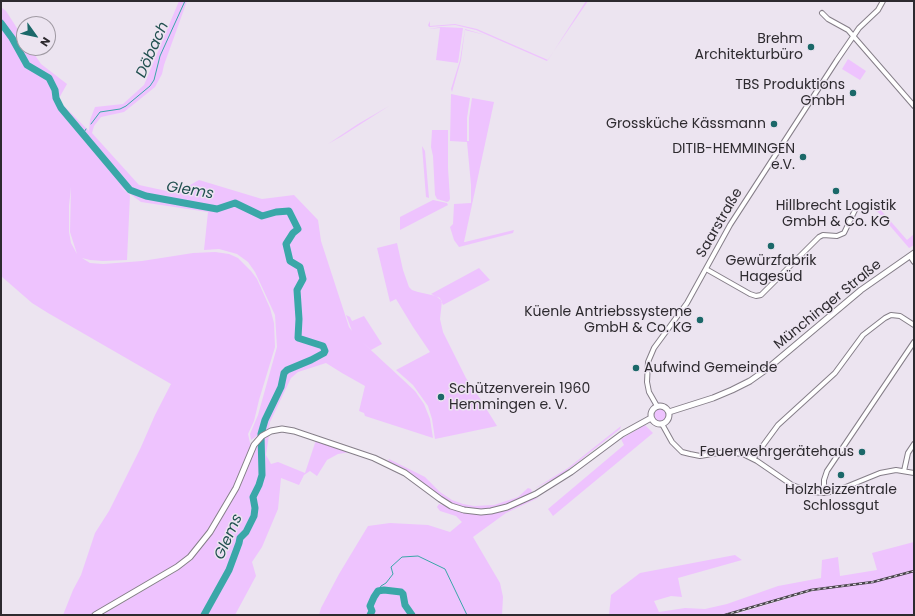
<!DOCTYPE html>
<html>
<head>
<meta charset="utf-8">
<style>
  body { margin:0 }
  #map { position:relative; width:915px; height:616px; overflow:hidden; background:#ece4f0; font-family:Poppins,sans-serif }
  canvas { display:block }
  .frame { position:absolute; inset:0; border:2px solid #2d2a2f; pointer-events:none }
  .north { position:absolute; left:16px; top:16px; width:40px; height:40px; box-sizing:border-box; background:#ece4f0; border:1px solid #a09aa3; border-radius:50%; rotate:123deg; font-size:11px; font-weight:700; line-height:16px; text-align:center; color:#2d2a2f }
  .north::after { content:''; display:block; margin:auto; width:14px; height:18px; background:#1b6869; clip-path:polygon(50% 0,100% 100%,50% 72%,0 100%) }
</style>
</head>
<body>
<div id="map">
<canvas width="915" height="616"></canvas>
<div class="frame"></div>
<div class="north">N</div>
</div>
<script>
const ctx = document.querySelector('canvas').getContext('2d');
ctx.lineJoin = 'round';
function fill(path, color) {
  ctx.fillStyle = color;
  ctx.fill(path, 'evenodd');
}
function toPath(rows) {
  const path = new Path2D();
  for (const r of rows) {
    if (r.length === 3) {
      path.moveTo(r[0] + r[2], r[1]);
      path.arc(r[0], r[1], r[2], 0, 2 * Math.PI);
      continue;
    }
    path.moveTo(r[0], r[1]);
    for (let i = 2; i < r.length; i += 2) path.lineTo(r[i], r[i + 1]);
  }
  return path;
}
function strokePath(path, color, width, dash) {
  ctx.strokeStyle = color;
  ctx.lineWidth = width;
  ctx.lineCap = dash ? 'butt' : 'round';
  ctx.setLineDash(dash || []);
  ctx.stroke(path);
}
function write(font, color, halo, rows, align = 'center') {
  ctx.font = font + ' Poppins,sans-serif';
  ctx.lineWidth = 3;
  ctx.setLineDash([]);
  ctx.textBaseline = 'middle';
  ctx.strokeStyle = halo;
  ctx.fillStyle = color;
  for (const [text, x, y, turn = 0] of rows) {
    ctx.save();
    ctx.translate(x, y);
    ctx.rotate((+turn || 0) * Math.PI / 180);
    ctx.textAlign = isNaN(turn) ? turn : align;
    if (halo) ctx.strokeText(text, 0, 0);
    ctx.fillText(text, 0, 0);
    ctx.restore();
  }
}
const green = toPath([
  [179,1,187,1,164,65,162,74,155,87,124,112,101,117,94,126,92,133,139,185,176,193,199,180,262,199,294,195,318,220,321,241,349,327,352,331,346,315,350,317,352,321,364,316,382,344,371,350,359,339,415,391,424,404,430,419,433,438,365,416,364,413,359,411,365,386,342,373,326,363,298,372,291,378,270,422,269,428,251,440,250,434,258,415,277,347,275,315,255,272,248,262,237,254,219,249,204,250,208,212,141,202,117,184,130,195,127,260,103,261,90,260,82,258,90,263,103,264,142,261,193,253,215,252,229,254,238,258,251,271,257,279,270,308,274,323,275,347,259,400,254,421,248,434,251,447,234,487,202,540,188,556,171,568,91,615,63,615,73,590,81,575,95,533,109,511,141,447,155,415,171,384,48,313,32,303,1,276,1,7,6,11,24,39,24,48,30,48,41,64,67,84,58,100,89,131,90,120,95,107,123,104,144,85],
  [71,187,70,232,77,254,71,243,69,232,69,206],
  [586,1,588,1,547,61,476,30,455,25,429,27,428,25,430,21,430,26,455,24,477,29,548,60],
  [441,27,463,28,458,63,436,60,440,28,428,29,427,31,428,29],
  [465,29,485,35,465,30,461,60,452,92,451,89,460,60],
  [848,59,866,71,860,80,842,69],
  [451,94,470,98,467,118,467,141,469,141,469,118,472,98,494,102,464,242,465,242,514,230,513,233,459,247,454,240,450,227,453,224,454,204,471,203,471,185,467,142,450,141],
  [389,106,342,136,328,144,358,124],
  [432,130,448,130,448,168,450,199,449,201,447,202,437,199,435,195,433,156,431,147],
  [422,146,425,151,429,198,426,197],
  [433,200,447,203,448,205,400,230,400,217],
  [879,208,907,240,914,234,914,245,909,248,879,213,876,211],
  [397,243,403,270,409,287,412,290,418,292,436,296,442,301,440,319,443,332,466,378,479,397,497,426,435,439,432,419,428,406,413,385,396,370,430,352,413,327,396,299,390,302,377,248],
  [479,268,490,280,443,305,440,298,431,294],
  [660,415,6],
  [645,425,653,433,553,516,548,509,624,445,621,439],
  [621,426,620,429,569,469,559,476,534,489,568,468],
  [269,435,266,455,271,464,278,462,305,473,316,440,351,452,338,454,327,460,317,476,310,471,304,475,299,485,281,478,278,509,262,547,252,562,256,576,235,615,102,615,177,571,192,560,212,533,238,490,256,448,260,442],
  [389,459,425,477,440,492,452,500,463,504,474,506,494,505,518,497,528,488,531,489,532,492,531,494,503,506,479,510,468,509,453,504,441,497,410,474,388,461],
  [534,497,538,498,506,513,473,537,500,583,503,597,502,615,319,615,321,608,339,574,368,526,390,523,428,525,450,532,462,522,456,516,440,511,437,507,439,504,478,514],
  [914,542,914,615,732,615,813,591,848,586,805,591,742,611,725,615,609,615,611,595,640,573,735,555,742,560,678,578,682,597,671,596,654,601,659,612,685,608,705,609,727,604,778,586,821,578,822,560,838,557,840,576,877,570,872,553]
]);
const stream = toPath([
  [91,124,100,112,120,109,126,106,150,86,154,80,160,56,185,1],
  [83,134,86,129],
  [378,591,381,586,386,583,393,574,391,567,402,557,418,556,445,569,467,615]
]);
const river = toPath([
  [1,23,12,38,27,65,49,78,55,90,56,98,61,108,130,190,146,196,217,209,235,203,262,216,276,212,289,211,298,229,293,233,286,244,290,261,300,267,303,279,297,290,299,319,298,338,323,346,325,351,324,353,311,360,287,370,284,373,281,387,265,420,261,434,262,475,259,485,253,497,255,508,254,516,246,532,240,538,239,543,229,570,204,615],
  [370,615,372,611,370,606,374,597,378,591,384,590,401,592,403,594,405,605,412,615]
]);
const minor = toPath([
  [822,13,828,19,848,30,914,106],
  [910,256,914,262],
  [706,269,750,294,756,296,761,295,819,237,823,235,837,236,844,233,857,206],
  [657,406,649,392,647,382,648,362,654,348,687,303,730,225,837,60,859,28,878,10,883,1],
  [662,424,672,442,682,452,690,454,700,456,725,452,743,454,757,461,792,485,812,492,824,493,836,491,880,473,896,470,914,473],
  [753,459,778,425,835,373,863,335,885,318,891,315,900,316,914,325],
  [904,471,908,453,914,444],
  [824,493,824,480,827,471,914,342]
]);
const tertiary = toPath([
  [660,415,9],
  [669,412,713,398,732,390,750,381,767,369,861,290,914,253],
  [95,615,177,567,190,557,210,532,236,488,254,445,262,436,271,431,282,429,294,431,374,458,405,473,440,499,451,506,464,510,481,512,491,511,507,507,536,494,571,472,622,434,651,418]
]);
const rail = toPath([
  [725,615,811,590,873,582,914,571]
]);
const markers = [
  [811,47,4,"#1b6869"],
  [853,93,4,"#1b6869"],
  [774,124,4,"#1b6869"],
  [803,157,4,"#1b6869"],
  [836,191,4,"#1b6869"],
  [771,246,4,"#1b6869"],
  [700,320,4,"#1b6869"],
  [636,368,4,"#1b6869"],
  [441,397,4,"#1b6869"],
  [862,452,4,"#1b6869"],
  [841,475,4,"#1b6869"]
];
const poiNames = [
  ["Brehm",803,39],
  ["Architekturbüro",803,55],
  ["TBS Produktions",845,85],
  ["GmbH",845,101],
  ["Grossküche Kässmann",766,124],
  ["DITIB-HEMMINGEN",795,149],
  ["e.V.",795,165],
  ["Hillbrecht Logistik",836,206,"center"],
  ["GmbH & Co. KG",836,222,"center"],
  ["Gewürzfabrik",771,261,"center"],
  ["Hagesüd",771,277,"center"],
  ["Küenle Antriebssysteme",692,312],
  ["GmbH & Co. KG",692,328],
  ["Aufwind Gemeinde",644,368,"left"],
  ["Schützenverein 1960",449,389,"left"],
  ["Hemmingen e. V.",449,405,"left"],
  ["Feuerwehrgerätehaus",854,452],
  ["Holzheizzentrale",841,490,"center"],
  ["Schlossgut",841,506,"center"]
];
const streetNames = [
  ["Saarstraße",720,223,-60],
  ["Münchinger Straße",828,305,-39]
];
const waterNames = [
  ["Döbach",153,50,-66],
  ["Glems",190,191,9],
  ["Glems",229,537,-66]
];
fill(green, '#eec3fe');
strokePath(stream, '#3aa7a8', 1);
strokePath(river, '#3aa7a8', 7);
strokePath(minor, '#857e88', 6);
strokePath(tertiary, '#857e88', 7);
strokePath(minor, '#fff', 4);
strokePath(tertiary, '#fff', 5);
strokePath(rail, '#48444a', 2.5);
strokePath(rail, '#ece4f0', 1, [3]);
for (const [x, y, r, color] of markers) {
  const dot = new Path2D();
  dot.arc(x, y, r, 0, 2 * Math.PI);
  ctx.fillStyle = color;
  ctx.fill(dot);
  strokePath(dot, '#ece4f0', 1.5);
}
write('14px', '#2d2a2f', '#ece4f0', poiNames, 'right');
write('14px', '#2d2a2f', '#ece4f0', streetNames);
write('italic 15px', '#215050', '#ece4f0', waterNames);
</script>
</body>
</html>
